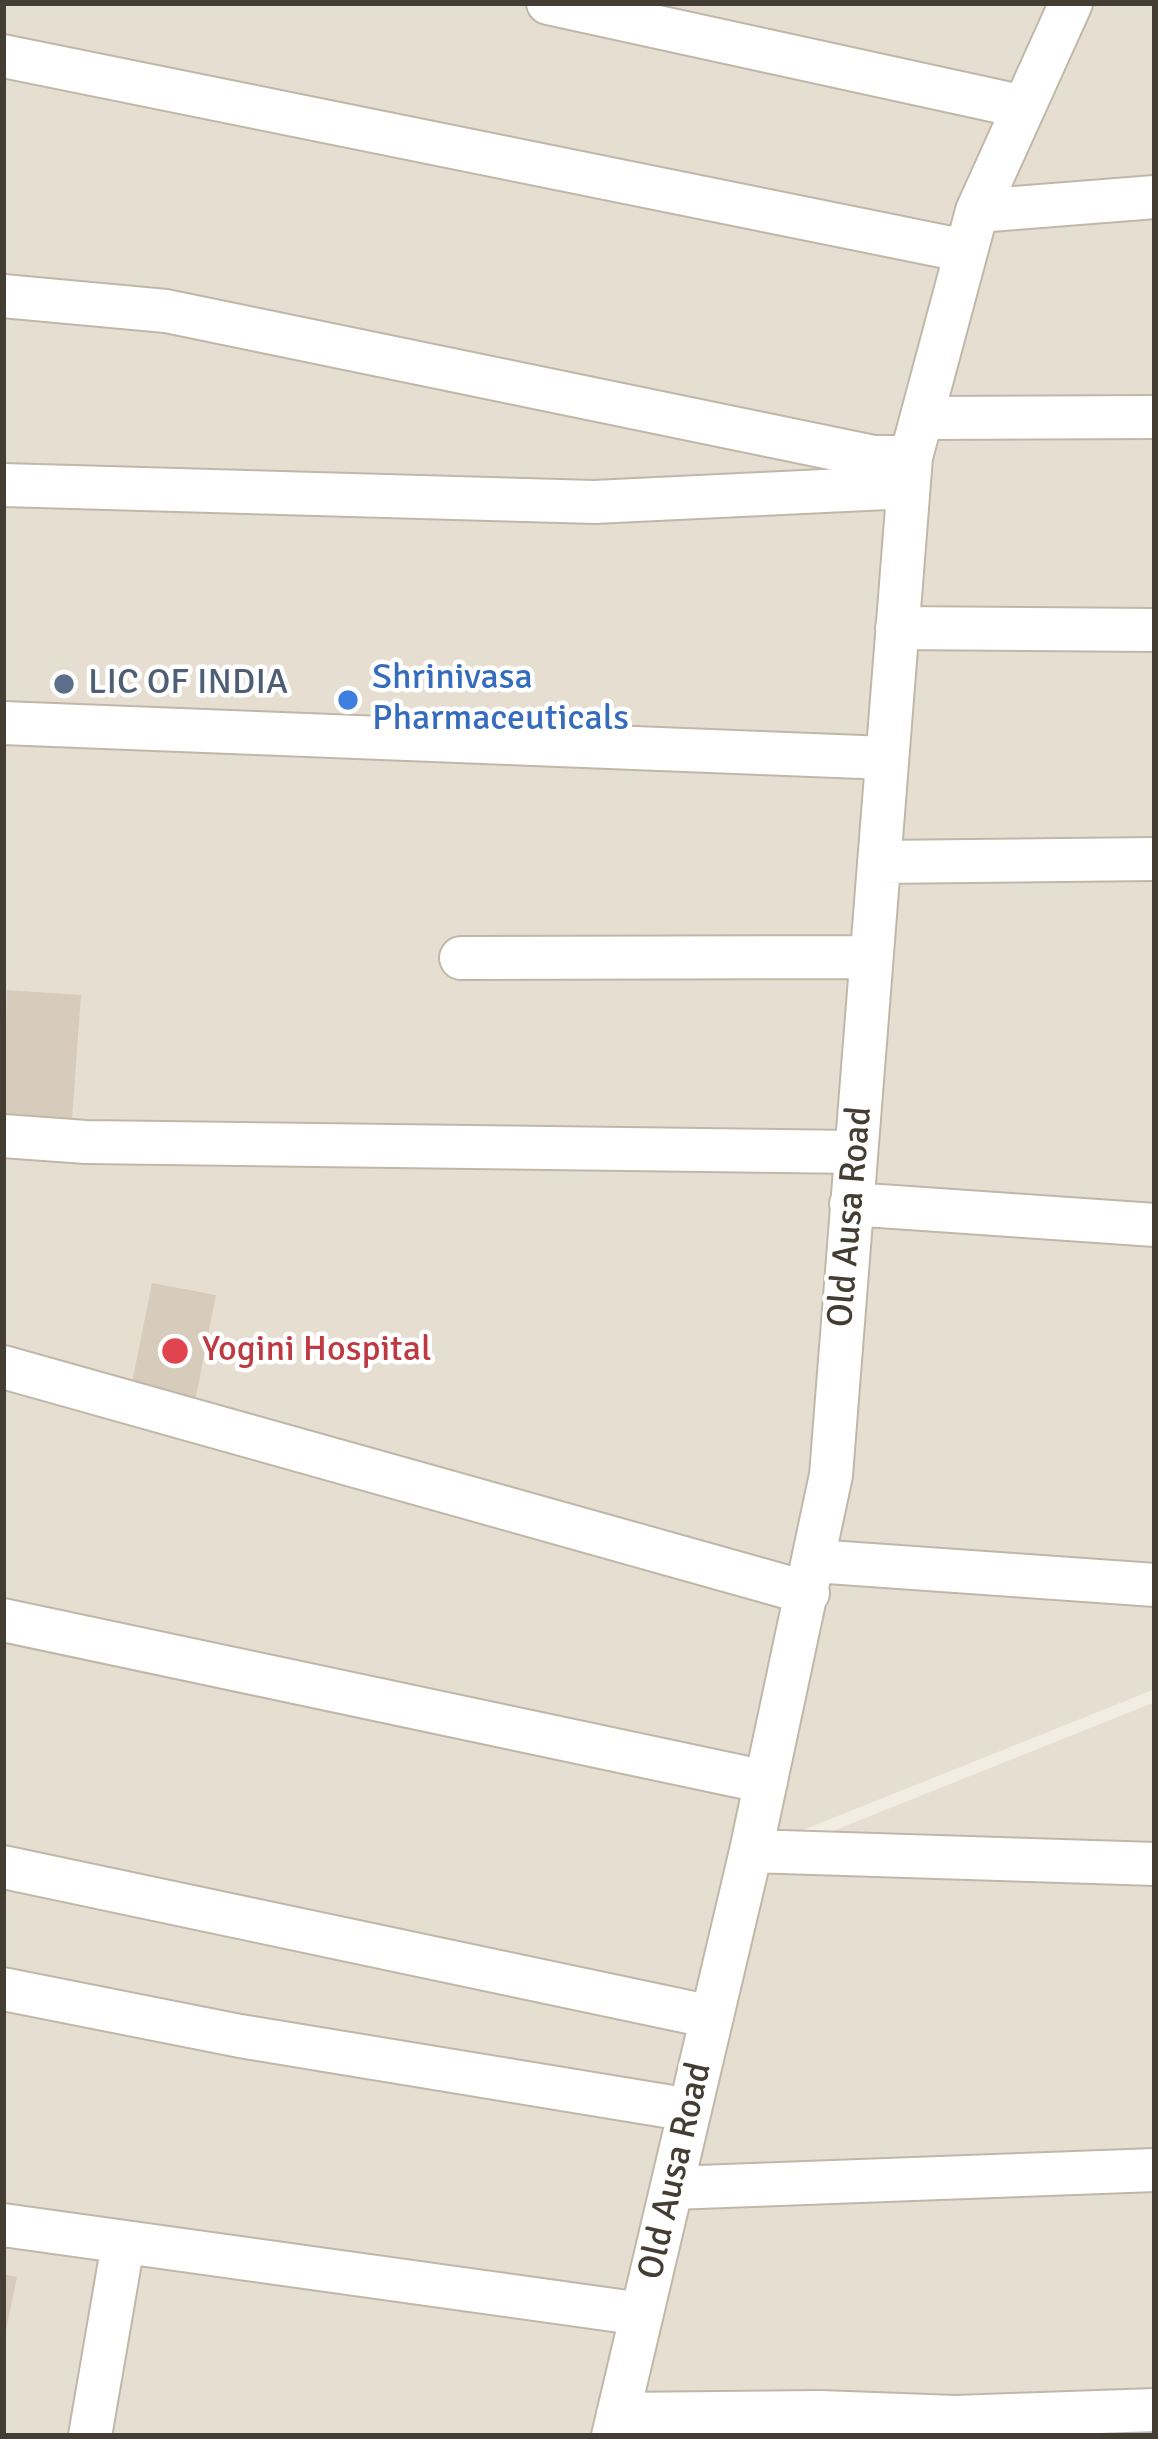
<!DOCTYPE html>
<html>
<head>
<meta charset="utf-8">
<style>
  body { margin:0 }
  #map { position:relative; width:1158px; height:2439px; overflow:hidden; background:#f2ede3; font-family:Signika,sans-serif }
  canvas { display:block }
  .frame { position:absolute; inset:0; border:6px solid #443d33; pointer-events:none }
</style>
</head>
<body>
<div id="map">
<canvas width="1158" height="2439"></canvas>
<div class="frame"></div>
</div>
<script>
const ctx = document.querySelector('canvas').getContext('2d');
ctx.lineJoin = 'round';
function fill(path, color) {
  ctx.fillStyle = color;
  ctx.fill(path, 'evenodd');
}
function toPath(rows) {
  const path = new Path2D();
  for (const r of rows) {
    path.moveTo(r[0], r[1]);
    for (let i = 2; i < r.length; i += 2) path.lineTo(r[i], r[i + 1]);
  }
  return path;
}
function strokePath(path, color, width, dash) {
  ctx.strokeStyle = color;
  ctx.lineWidth = width;
  ctx.lineCap = dash ? 'butt' : 'round';
  ctx.setLineDash(dash || []);
  ctx.stroke(path);
}
function write(font, color, halo, rows, align = 'center') {
  ctx.font = font + ' Signika,sans-serif';
  ctx.lineWidth = 9;
  ctx.setLineDash([]);
  ctx.textBaseline = 'middle';
  ctx.strokeStyle = halo;
  ctx.fillStyle = color;
  for (const [text, x, y, turn = 0] of rows) {
    ctx.save();
    ctx.translate(x, y);
    ctx.rotate((+turn || 0) * Math.PI / 180);
    ctx.textAlign = isNaN(turn) ? turn : align;
    if (halo) ctx.strokeText(text, 0, 0);
    ctx.fillText(text, 0, 0);
    ctx.restore();
  }
}
const residential = toPath([
  [3,3,1155,3,1155,1689,773,1842,773,1855,1155,1702,1155,2436,3,2436]
]);
const building = toPath([
  [7,990,81,995,71,1133,3,1128],
  [152,1283,216,1295,193,1411,129,1398],
  [3,2274,17,2277,5,2335,3,2335]
]);
const minor = toPath([
  [548,3,1024,107],
  [3,56,966,251],
  [977,211,1155,197],
  [3,296,166,311,874,457,911,457],
  [924,418,1155,417],
  [3,485,594,502,908,487],
  [897,628,1155,630],
  [3,723,887,758],
  [879,862,1155,859],
  [461,958,871,957],
  [3,1136,86,1142,856,1152],
  [851,1204,1155,1225],
  [3,1367,808,1593],
  [814,1561,1155,1585],
  [3,1620,766,1782],
  [751,1851,1155,1864],
  [3,1867,712,2017],
  [3,1989,240,2036,690,2110],
  [672,2188,1155,2170],
  [3,2225,642,2314],
  [618,2414,820,2412,955,2417,1155,2410],
  [90,2436,123,2244],
  [613,2436,751,1851,831,1475,911,457,977,211,1071,3]
]);
const markers = [
  [64,684,12,"#5c6f8a"],
  [348,700,12,"#3f7fe0"],
  [175,1351,15,"#e0444e"]
];
const shopNames = [
  ["Shrinivasa",372,679],
  ["Pharmaceuticals",372,720]
];
const serviceNames = [
  ["LIC OF INDIA",88,684]
];
const streetNames = [
  ["Old Ausa Road",851,1217,-85],
  ["Old Ausa Road",676,2171,-77]
];
const healthNames = [
  ["Yogini Hospital",202,1351]
];
fill(residential, '#e6dfd1');
fill(building, '#d7cbbb');
strokePath(minor, '#c0b7a9', 46);
strokePath(minor, '#fff', 42);
for (const [x, y, r, color] of markers) {
  const dot = new Path2D();
  dot.arc(x, y, r, 0, 2 * Math.PI);
  ctx.fillStyle = color;
  ctx.fill(dot);
  strokePath(dot, '#fff', 4.5);
}
write('36px', '#366cbe', '#fff', shopNames, 'left');
write('36px', '#4e5e75', '#fff', serviceNames, 'left');
write('36px', '#443d33', '#fff', streetNames);
write('36px', '#be3a42', '#fff', healthNames, 'left');
</script>
</body>
</html>
